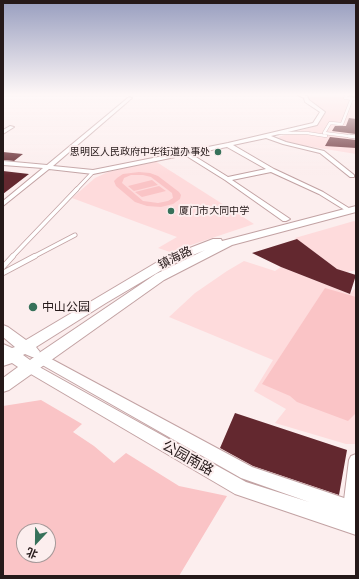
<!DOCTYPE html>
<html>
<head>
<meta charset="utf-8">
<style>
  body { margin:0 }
  #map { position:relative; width:359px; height:579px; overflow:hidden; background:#fceeee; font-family:"Golos Text","Noto Sans SC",sans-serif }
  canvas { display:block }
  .frame { position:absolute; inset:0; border:4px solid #251919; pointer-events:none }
  .north { position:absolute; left:16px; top:523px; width:40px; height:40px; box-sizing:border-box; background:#fceeee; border:1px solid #a69999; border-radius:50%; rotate:202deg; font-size:11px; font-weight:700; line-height:16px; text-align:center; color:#251919 }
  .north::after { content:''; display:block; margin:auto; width:14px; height:18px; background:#37715a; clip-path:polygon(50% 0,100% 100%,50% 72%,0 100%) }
</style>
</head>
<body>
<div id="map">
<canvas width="359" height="579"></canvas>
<div class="frame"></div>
<div class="north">北</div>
</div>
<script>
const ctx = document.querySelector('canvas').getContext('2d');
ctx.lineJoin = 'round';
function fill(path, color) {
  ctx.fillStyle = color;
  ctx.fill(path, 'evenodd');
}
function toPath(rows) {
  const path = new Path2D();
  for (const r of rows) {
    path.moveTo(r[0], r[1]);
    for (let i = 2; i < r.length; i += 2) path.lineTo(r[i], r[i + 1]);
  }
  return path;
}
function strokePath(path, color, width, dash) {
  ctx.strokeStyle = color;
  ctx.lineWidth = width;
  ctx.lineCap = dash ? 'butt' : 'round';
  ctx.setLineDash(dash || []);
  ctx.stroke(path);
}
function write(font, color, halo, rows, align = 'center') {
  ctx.font = font + ' "Golos Text","Noto Sans SC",sans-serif';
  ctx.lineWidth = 4;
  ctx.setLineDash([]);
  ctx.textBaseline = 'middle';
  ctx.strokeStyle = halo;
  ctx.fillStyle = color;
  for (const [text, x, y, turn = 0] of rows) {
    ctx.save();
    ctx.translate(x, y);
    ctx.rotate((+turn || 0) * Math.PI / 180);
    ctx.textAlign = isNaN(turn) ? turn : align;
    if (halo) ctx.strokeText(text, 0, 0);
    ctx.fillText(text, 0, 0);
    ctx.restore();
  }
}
const built = toPath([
  [304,94,356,94,356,154,288,143,278,137,315,126,324,112,310,102],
  [155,161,254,224,170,252,158,248,177,237,72,198,95,178,108,172],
  [354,221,356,222,356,270,347,272,337,269,295,238],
  [244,261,275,271,281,267,350,294,356,287,356,444,346,444,275,423,286,409,254,391,273,360,169,317,195,293,227,271]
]);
const green = toPath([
  [139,172,150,173,158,176,179,192,181,195,180,199,173,204,161,207,147,206,135,202,116,186,114,181,117,178,123,174],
  [131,175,143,175,151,177,172,193,173,198,168,201,158,203,143,201,122,183,124,178],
  [152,180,158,185,134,191,128,186],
  [159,186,166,191,142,197,135,192],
  [325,288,356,297,356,413,348,421,297,402,290,396,262,384],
  [41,400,82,424,73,432,94,446,114,463,126,453,179,486,227,496,179,576,3,576,3,406],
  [24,531,48,531,48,555,24,555]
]);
const building = toPath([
  [349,118,356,119,356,134,332,131,335,126,346,126],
  [330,137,356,140,356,148,325,146],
  [3,152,23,154,14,161,3,160],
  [3,171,29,174,3,194],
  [297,239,337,269,356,275,350,294,281,267,252,253],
  [235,413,347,450,339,495,253,466,220,448]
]);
const serviceFar3 = toPath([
  [347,94,345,98,356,99],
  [350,94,356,95],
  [352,98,342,124,330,123,324,133,356,137],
  [279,133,308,133],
  [307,133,326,136]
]);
const serviceFar2 = toPath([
  [349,136,356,137],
  [76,190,93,172]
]);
const serviceFar1 = toPath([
  [12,257,77,189],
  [33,257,75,235]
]);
const service = toPath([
  [3,267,13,256],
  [3,273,35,256]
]);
const minor = toPath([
  [296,94,307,96,309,100,325,112,317,125,271,136,286,142,324,151,354,175,354,177,350,177,320,153,283,144,266,138,233,145,274,169,323,192,352,210,352,212,348,212,319,194,271,172,232,180,290,219,286,221,283,221,225,180,185,155,93,174,49,169,3,206,3,201,43,168,3,165,3,161,47,165,129,97,132,98,53,166,93,170,228,143,313,123,320,112,305,102,304,98,296,94],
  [227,147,266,169,228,177,191,154,227,147],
  [10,126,14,127,3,134,3,130,10,126],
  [356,454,356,511,355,513,350,515,345,513,343,508,349,460,351,456,356,454]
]);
const tertiary = toPath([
  [42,354,252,467,356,502,356,535,235,494,24,370,22,367,24,364,29,362,34,364,246,482,309,502,241,478,37,362,35,359,37,356,42,354]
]);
const secondary = toPath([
  [356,206,356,212,232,245,164,280,9,390,3,392,3,378,18,367,12,363,3,366,3,344,12,348,15,347,3,337,3,325,8,327,26,340,164,258,213,239,221,239,222,241,356,206],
  [205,250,156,274,39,353,40,352,36,347,106,303,172,264,205,250],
  [25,354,32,357,34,357,30,360,23,355,25,354]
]);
const markers = [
  [218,152,4,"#37715a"],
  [171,211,4,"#37715a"],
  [33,307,5,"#37715a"]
];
const farPoinames = [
  ["思明区人民政府中华街道办事处",210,152],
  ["厦门市大同中学",179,211,"left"]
];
const streetNames = [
  ["镇海路",175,258,-26]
];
const poiNames = [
  ["中山公园",42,307]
];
const nearStreetnames = [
  ["公园南路",188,458,29]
];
fill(built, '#fedbdc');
fill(green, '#fac4c6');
fill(building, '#63282f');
strokePath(serviceFar3, '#c2a2a3', 3.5);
strokePath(serviceFar2, '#c2a2a3', 4.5);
strokePath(serviceFar1, '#c2a2a3', 5);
strokePath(service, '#c2a2a3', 6);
strokePath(minor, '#c2a2a3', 2);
strokePath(tertiary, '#c2a2a3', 2);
strokePath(secondary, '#c2a2a3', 2);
strokePath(serviceFar3, '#fff', 2.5);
strokePath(serviceFar2, '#fff', 3);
strokePath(serviceFar1, '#fff', 3.5);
strokePath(service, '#fff', 4.5);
fill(minor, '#fff');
fill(tertiary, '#fff');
fill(secondary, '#fff');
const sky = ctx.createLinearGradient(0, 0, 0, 175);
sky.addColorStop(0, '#989ebf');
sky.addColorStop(0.54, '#fef7f7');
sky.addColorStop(1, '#fef7f700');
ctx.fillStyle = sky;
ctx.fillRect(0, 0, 359, 175);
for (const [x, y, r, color] of markers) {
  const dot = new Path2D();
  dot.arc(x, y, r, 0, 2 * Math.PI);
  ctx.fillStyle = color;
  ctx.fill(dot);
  strokePath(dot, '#fceeee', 1.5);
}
write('10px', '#251919', '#fceeee', farPoinames, 'right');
write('12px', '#251919', '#fceeee', streetNames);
write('12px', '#251919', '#fceeee', poiNames, 'left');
write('14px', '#251919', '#fceeee', nearStreetnames);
</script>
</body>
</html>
